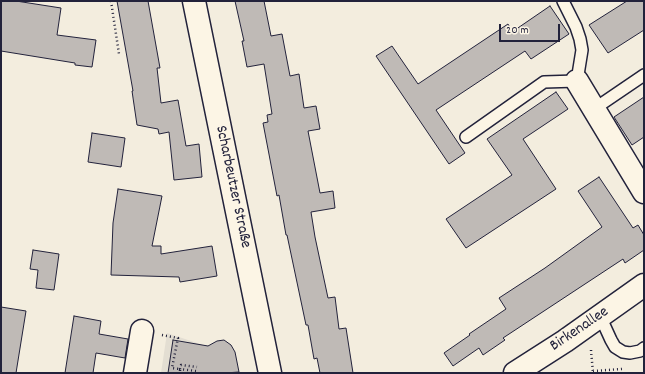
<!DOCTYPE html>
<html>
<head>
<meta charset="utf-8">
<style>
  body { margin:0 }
  #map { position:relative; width:645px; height:374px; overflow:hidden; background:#f3edde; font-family:Dekko,sans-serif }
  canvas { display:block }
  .frame { position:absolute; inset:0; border:2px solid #22223b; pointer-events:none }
  .scale { position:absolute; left:499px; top:24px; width:61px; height:18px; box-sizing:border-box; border:2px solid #22223b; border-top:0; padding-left:5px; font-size:12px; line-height:14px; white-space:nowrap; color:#22223b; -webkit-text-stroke:3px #fcf5e5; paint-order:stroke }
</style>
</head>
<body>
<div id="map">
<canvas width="645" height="374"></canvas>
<div class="frame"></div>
<div class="scale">20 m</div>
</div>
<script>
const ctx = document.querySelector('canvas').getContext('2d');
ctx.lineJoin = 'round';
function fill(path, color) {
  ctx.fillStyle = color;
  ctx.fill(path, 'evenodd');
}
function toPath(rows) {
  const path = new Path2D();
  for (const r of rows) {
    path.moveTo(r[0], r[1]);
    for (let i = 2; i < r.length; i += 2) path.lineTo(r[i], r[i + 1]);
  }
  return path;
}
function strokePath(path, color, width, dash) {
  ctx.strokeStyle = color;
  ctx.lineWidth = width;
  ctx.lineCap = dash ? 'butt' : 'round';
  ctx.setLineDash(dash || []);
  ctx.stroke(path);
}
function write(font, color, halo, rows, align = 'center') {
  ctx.font = font + ' Dekko,sans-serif';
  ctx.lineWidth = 3.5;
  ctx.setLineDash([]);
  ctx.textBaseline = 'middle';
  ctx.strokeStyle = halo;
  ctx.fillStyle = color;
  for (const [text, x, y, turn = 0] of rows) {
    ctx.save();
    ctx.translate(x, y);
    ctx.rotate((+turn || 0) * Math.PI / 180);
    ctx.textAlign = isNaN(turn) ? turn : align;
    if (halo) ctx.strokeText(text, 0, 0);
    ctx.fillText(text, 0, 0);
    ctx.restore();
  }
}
const built = toPath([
  [167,333,236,356,239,373,161,373]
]);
const building = toPath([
  [1,1,16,1,61,8,57,35,96,40,92,67,75,65,75,63,1,51,1,1],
  [117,1,148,1,160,68,157,68,161,103,178,100,186,146,199,144,202,177,174,180,169,132,159,134,158,129,137,125,132,91,133,91,117,1],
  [235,1,264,1,271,36,282,34,290,76,299,74,304,108,316,106,320,129,308,131,320,193,333,191,335,208,311,212,315,237,328,298,335,297,339,329,346,328,353,373,320,373,317,358,314,359,308,325,306,325,287,235,286,235,279,195,277,196,263,123,268,122,267,115,272,114,264,64,247,67,242,41,244,41,235,1],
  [627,1,644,1,644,30,608,53,589,25,627,1],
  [550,6,569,34,531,59,525,51,436,110,465,153,449,164,376,56,392,46,418,84,508,24,512,32,550,6],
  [556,92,568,109,523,139,556,189,466,248,446,219,512,175,487,139,556,92],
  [644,97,644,137,632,145,614,117,644,97],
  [92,133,125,138,121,167,88,162,92,133],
  [599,177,633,228,638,225,644,235,644,250,625,263,623,259,503,338,505,340,483,355,479,348,453,366,444,353,470,335,469,334,506,309,499,298,545,268,602,227,578,191,599,177],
  [118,189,162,196,152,246,161,246,161,254,212,246,217,276,180,282,179,277,111,275,113,223,118,189],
  [33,250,59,254,54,290,36,288,38,270,30,269,33,250],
  [1,307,26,311,16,373,1,373,1,307],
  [74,316,101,321,99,334,128,339,125,358,96,353,93,373,65,373,74,316],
  [173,340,208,346,217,341,224,340,231,345,235,352,239,372,225,373,168,373,173,340]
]);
const path = toPath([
  [111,1,119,54],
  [162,335,178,338,172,368,180,369,180,373],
  [591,350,593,373],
  [196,371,180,369,181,365,197,367],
  [593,371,622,369]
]);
const lane = toPath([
  [594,109,644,75],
  [466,137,544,82,577,81,582,50,580,39,576,27,563,1],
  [600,316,611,340,615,347,623,352,630,353,640,351,644,348]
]);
const street = toPath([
  [577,81,644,192],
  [135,373,142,331],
  [515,373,565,341,644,285]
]);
const secondary = toPath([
  [194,1,270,373]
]);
const streetNames = [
  ["Scharbeutzer Straße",232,187,78],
  ["Birkenallee",580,330,-34]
];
fill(built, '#e3ded2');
fill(building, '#bfbab6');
strokePath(building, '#22223b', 1);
strokePath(lane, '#22223b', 14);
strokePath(street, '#22223b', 25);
strokePath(secondary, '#22223b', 25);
strokePath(path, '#22223b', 2.5, [1, 3]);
strokePath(lane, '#fcf5e5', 11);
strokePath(street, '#fcf5e5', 22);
strokePath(secondary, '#fcf5e5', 22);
write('16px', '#22223b', '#fcf5e5', streetNames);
</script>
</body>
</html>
